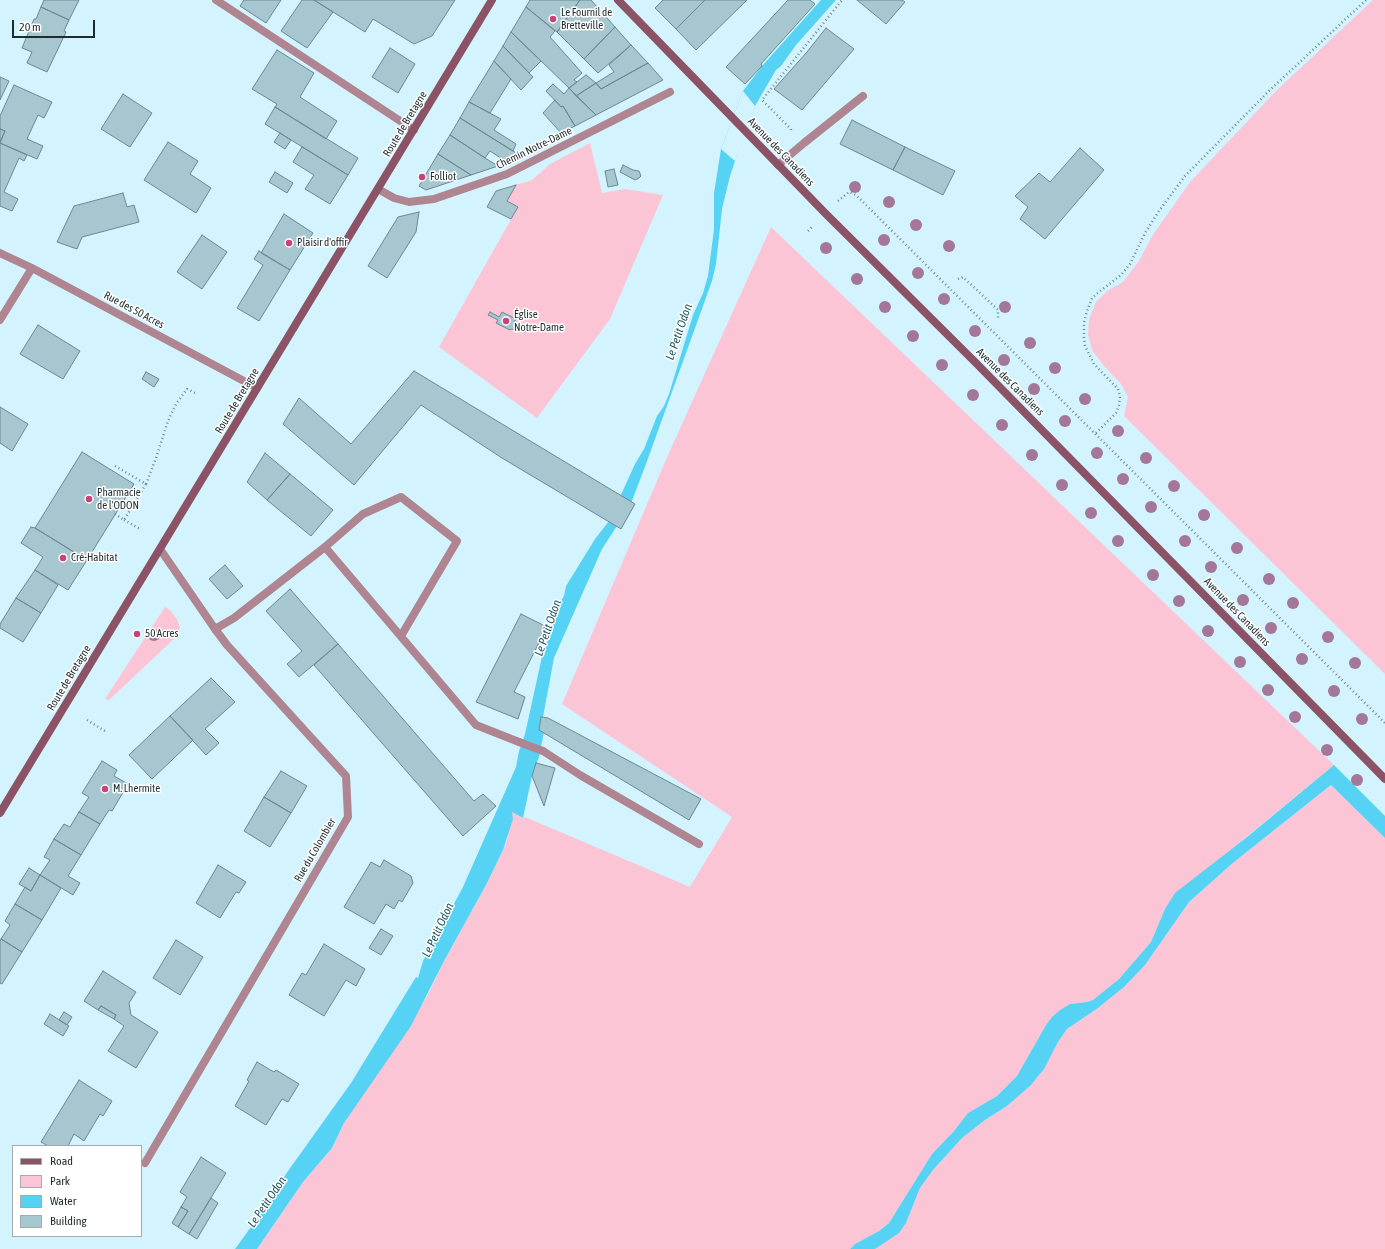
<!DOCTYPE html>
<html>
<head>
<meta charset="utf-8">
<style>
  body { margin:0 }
  #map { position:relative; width:1385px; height:1249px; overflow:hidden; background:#d3f4fe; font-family:"Asap Condensed",sans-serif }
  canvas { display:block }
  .legend { position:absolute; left:12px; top:1145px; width:130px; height:92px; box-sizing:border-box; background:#fff; border:1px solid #a5aaac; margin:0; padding:5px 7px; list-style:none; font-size:12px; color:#1e2b2f }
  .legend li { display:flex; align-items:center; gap:8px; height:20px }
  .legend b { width:20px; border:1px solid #a5aaac }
  .scale { position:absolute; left:12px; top:20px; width:83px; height:18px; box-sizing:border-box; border:2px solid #1e2b2f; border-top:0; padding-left:5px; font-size:12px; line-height:14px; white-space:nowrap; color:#1e2b2f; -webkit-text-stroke:3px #fff; paint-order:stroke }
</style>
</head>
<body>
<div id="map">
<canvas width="1385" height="1249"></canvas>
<ul class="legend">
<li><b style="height:5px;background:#8c5265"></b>Road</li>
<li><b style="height:11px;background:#fcc5d5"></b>Park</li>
<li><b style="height:11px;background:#56d3f4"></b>Water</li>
<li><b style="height:11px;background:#a7c7d0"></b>Building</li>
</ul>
<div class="scale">20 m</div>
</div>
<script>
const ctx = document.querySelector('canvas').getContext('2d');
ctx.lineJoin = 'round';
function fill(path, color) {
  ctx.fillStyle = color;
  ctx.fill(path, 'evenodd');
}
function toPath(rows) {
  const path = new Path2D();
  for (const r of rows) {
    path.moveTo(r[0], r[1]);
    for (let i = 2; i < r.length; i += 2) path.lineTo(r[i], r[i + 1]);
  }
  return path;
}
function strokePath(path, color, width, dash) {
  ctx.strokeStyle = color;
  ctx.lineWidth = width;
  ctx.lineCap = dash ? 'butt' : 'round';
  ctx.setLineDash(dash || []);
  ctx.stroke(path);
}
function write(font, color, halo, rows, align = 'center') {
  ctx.font = font + ' "Asap Condensed",sans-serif';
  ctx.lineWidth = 3;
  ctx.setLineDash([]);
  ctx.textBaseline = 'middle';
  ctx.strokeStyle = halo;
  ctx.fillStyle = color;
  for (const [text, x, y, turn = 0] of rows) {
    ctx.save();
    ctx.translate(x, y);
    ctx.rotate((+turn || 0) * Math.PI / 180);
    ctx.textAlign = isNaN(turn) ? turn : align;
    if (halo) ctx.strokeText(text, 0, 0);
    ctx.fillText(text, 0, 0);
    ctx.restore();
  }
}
const green = toPath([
  [1373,0,1385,0,1385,674,1124,416,1128,397,1121,384,1104,366,1092,350,1088,335,1089,319,1096,302,1107,291,1123,282,1139,261,1152,236,1190,182,1276,91],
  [590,143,602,193,625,189,663,195,610,319,537,418,439,347,518,207,507,201,516,185,532,180,550,164],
  [771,227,1334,765,1212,865,1165,909,1151,942,1119,979,1093,1000,1087,1002,1070,1004,1046,1025,1017,1076,997,1096,968,1113,954,1131,932,1154,889,1223,879,1231,855,1244,850,1249,257,1249,303,1182,332,1148,344,1123,428,995,444,961,487,883,503,850,507,841,511,811,522,818,525,817,690,887,732,817,562,704,668,455],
  [165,607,170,610,177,619,180,628,175,638,109,700,105,699],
  [1331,785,1385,838,1385,1249,875,1249,906,1223,920,1188,933,1170,962,1138,985,1120,1007,1106,1038,1077,1058,1042,1067,1029,1098,1008,1124,987,1145,965,1189,902,1234,862]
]);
const water = toPath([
  [821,0,836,0,796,45,781,66,776,70,755,106,745,131,730,176,722,209,716,264,712,281,646,464,630,506,602,549,554,658,543,717,541,717,539,729,544,732,539,757,532,776,523,818,512,812,513,819,503,850,487,883,444,961,411,1026,344,1123,332,1148,303,1182,257,1249,235,1249,256,1220,288,1171,351,1083,416,977,418,978,423,961,463,887,516,767,519,751,525,734,543,652,551,633,559,604,564,596,566,586,595,539,609,521,635,464,644,449,657,416,664,406,669,394,693,315,703,293,708,276,714,229,714,193,721,149,743,91,762,66],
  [1334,765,1385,816,1385,838,1331,785,1234,862,1189,902,1145,965,1124,987,1098,1008,1067,1029,1058,1042,1044,1069,1031,1085,1007,1106,985,1120,962,1138,933,1170,920,1188,906,1223,899,1233,875,1249,850,1249,855,1244,879,1231,889,1223,932,1154,954,1131,968,1113,997,1096,1017,1076,1046,1025,1052,1017,1060,1010,1070,1004,1087,1002,1093,1000,1119,979,1151,942,1165,909,1175,893,1247,837]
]);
const pier = toPath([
  [743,91,755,106,735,161,721,149]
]);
const building = toPath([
  [44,0,79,0,69,20,41,7,44,0],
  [244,0,281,0,266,23,240,6,244,0],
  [302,0,314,0,333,12,307,48,281,31,302,0],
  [314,0,455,0,432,36,414,44,373,19,365,32,314,0],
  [530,0,580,0,557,32,526,7,530,0],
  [580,0,591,0,615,27,584,59,557,32,580,0],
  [663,0,705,0,676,29,655,8,663,0],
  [705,0,747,0,696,50,676,29,705,0],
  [788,0,810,0,815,4,761,64,762,66,745,84,726,67,788,0],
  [857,0,902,0,905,2,886,24,857,0],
  [41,7,69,20,64,31,66,32,47,72,27,63,32,52,22,48,34,19,36,19,41,7],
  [526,7,555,31,550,37,582,73,574,80,577,82,569,88,511,32,526,7],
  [615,27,631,45,598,73,584,59,615,27],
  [826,28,854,49,802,110,774,89,807,52,826,28],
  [511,32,541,61,529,73,503,46,511,32],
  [631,45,648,63,601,89,596,83,614,72,609,65,631,45],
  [503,46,533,77,521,90,494,61,503,46],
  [390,48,415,64,398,93,372,77,390,48],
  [277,50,314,73,300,97,337,121,326,139,275,107,277,104,252,89,277,50],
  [494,61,511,79,490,113,469,102,494,61],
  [648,63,663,80,596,115,576,96,596,83,601,89,648,63],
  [586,75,596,83,576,96,569,88,586,75],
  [0,77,9,81,0,100,0,77],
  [553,84,564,94,569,88,596,115,575,126,563,106,561,107,546,91,553,84],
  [14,85,52,102,44,118,38,115,27,139,43,146,37,159,0,143,5,131,0,129,0,116,14,85],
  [123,94,152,113,130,147,101,129,123,94],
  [555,100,561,107,563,106,575,126,561,133,543,113,555,100],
  [469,102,501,119,494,130,516,144,513,151,460,118,469,102],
  [275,107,358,158,348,175,265,124,275,107],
  [460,118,513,151,520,155,507,162,490,151,485,158,450,135,460,118],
  [852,120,905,147,893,170,840,144,852,120],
  [0,129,5,131,0,142,0,129],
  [280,133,291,140,285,149,274,142,280,133],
  [450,135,485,158,498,166,471,175,438,154,450,135],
  [168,142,198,161,190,174,211,188,196,213,144,180,168,142],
  [0,143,27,155,24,161,19,158,4,192,18,199,12,211,0,206,0,143],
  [302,147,348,175,330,204,305,189,314,175,293,162,302,147],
  [905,147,955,171,943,195,893,170,905,147],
  [1080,148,1104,170,1045,239,1020,219,1028,207,1015,196,1039,173,1050,182,1080,148],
  [438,154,471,175,426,190,419,186,438,154],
  [623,165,633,170,639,171,641,176,639,178,635,180,620,172,623,165],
  [614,169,618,185,608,187,605,171,614,169],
  [275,172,293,183,287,193,269,182,275,172],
  [516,185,507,201,518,207,511,219,487,207,496,191,516,185],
  [123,193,127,207,134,205,139,222,82,237,77,249,57,242,74,206,123,193],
  [419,212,416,232,387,278,368,266,398,217,419,212],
  [284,214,313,233,290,270,261,253,284,214],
  [202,235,227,252,202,289,177,272,202,235],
  [259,251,290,270,259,321,237,308,263,265,254,259,259,251],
  [490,312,499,317,502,312,516,319,514,322,520,328,525,331,525,332,519,330,511,329,510,330,496,323,498,320,488,315,490,312],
  [38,325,80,351,63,379,20,354,38,325],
  [414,371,635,504,621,529,502,458,421,405,354,485,283,424,299,398,351,444,414,371],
  [146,372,159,379,154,387,142,379,146,372],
  [0,407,28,424,12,451,0,443,0,407],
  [82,452,134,484,87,560,35,528,82,452],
  [265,453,290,474,267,500,247,482,265,453],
  [290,474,333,510,311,536,267,500,290,474],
  [31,527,35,528,87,560,68,590,35,570,43,557,21,543,31,527],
  [225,565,243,586,227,599,209,579,225,565],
  [35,570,58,585,41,613,16,598,35,570],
  [290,589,338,644,299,677,287,664,302,651,266,611,290,589],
  [16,598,41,613,23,642,0,628,0,624,16,598],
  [521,614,547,627,514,692,525,697,518,719,476,702,521,614],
  [338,644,474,801,483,794,496,806,463,836,314,665,338,644],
  [211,678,235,702,205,729,219,743,206,755,170,716,211,678],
  [170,716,193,740,152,779,129,755,170,716],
  [541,717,548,718,701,799,689,820,539,730,541,717],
  [102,761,117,770,114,776,128,784,112,811,109,810,100,824,79,812,89,797,82,793,102,761],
  [536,763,555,768,544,806,532,776,536,763],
  [281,771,307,786,291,813,264,797,281,771],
  [264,797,291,813,270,847,244,831,264,797],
  [79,812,100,824,81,855,54,839,64,824,70,827,79,812],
  [54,839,81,855,68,876,80,883,73,895,40,875,50,860,44,857,54,839],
  [384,860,411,876,413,883,402,902,399,900,394,909,386,904,374,924,344,907,371,862,380,867,384,860],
  [218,865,246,882,239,893,236,892,220,918,196,903,218,865],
  [29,868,40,875,31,891,19,884,29,868],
  [40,875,61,888,42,920,15,904,25,887,31,891,40,875],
  [15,904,42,920,22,952,1,939,10,925,5,921,15,904],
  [381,929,393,936,381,955,369,948,381,929],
  [1,939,22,952,2,984,0,983,0,941,1,939],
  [176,940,203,957,180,995,153,978,176,940],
  [324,944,365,969,356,986,346,980,324,1016,289,995,302,973,306,975,324,944],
  [103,971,136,992,129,1003,131,1015,158,1032,136,1068,108,1051,124,1026,114,1019,116,1015,101,1006,98,1010,84,1001,103,971],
  [101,1006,116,1015,114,1019,98,1010,101,1006],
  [64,1012,72,1017,67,1025,59,1020,64,1012],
  [50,1014,69,1026,63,1036,44,1024,50,1014],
  [257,1062,274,1072,276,1070,299,1084,288,1102,282,1099,266,1125,235,1106,249,1081,247,1080,257,1062],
  [79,1080,112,1101,103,1116,100,1114,84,1141,74,1134,68,1146,48,1146,41,1142,79,1080],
  [201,1157,226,1173,189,1234,178,1227,188,1211,181,1207,187,1197,180,1192,201,1157],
  [211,1198,218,1203,197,1239,189,1234,211,1198],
  [181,1207,188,1211,178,1227,172,1223,181,1207]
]);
const path = toPath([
  [791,130,791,129,762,100,842,0],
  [838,201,849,192,856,195,1385,723],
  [808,231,813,226],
  [958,279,963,277,998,310,998,318],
  [1096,433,1116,413,1119,405,1120,396,1118,389,1094,364,1085,346,1084,337,1084,323,1087,311,1092,298,1099,292,1121,275,1130,264,1145,233,1159,211,1185,176,1269,91,1366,0],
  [115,466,146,484,124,520,115,514],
  [146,484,156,458,168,421,176,404,187,389,195,393],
  [124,520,140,529],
  [87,720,105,731]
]);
const service = toPath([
  [216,0,414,130],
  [778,165,804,143,863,96],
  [215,629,234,618,325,547],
  [401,636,457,541,401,497,363,514,325,547,476,725,519,742],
  [543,751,580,775,699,844]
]);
const minor = toPath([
  [378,189,394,198,409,202,434,199,507,174,670,92],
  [0,253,32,268,257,388],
  [0,320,32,268],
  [519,742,543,751],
  [145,1163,348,817,346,776,227,645,215,629,160,549]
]);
const secondary = toPath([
  [618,0,826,214,975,362,1385,779],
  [0,813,492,0]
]);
const trees = [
  [855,187],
  [889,202],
  [916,225],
  [884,240],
  [949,246],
  [826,248],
  [918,273],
  [857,279],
  [944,299],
  [885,307],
  [1005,307],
  [975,331],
  [913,336],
  [1030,343],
  [1004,360],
  [942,365],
  [1055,368],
  [1034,389],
  [973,395],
  [1085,399],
  [1065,421],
  [1002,425],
  [1118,431],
  [1097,453],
  [1032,455],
  [1146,458],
  [1123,479],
  [1062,485],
  [1174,486],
  [1151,507],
  [1091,513],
  [1204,515],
  [1118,541],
  [1185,541],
  [1237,548],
  [1211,567],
  [1153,575],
  [1269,579],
  [1243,600],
  [1179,601],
  [1293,603],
  [1271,628],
  [1208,631],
  [154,635],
  [1328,637],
  [1302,659],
  [1240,662],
  [1355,663],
  [1268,690],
  [1334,691],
  [1295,717],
  [1362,719],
  [1327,750],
  [1357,780]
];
const markers = [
  [553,19,4,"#cb4178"],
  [422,177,4,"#cb4178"],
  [289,243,4,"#cb4178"],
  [506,321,4,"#cb4178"],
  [89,499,4,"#cb4178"],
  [63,558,4,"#cb4178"],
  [137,634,4,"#cb4178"],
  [105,789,4,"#cb4178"]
];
const poiNames = [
  ["Le Fournil de",561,13],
  ["Bretteville",561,26],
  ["Folliot",430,177],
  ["Plaisir d'offir",297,243],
  ["Église",514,315],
  ["Notre-Dame",514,328],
  ["Pharmacie",97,493],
  ["de l'ODON",97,506],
  ["Cré-Habitat",71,558],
  ["50 Acres",145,634],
  ["M. Lhermite",113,789]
];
const streetNames = [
  ["Route de Bretagne",405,124,-59],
  ["Chemin Notre-Dame",534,148,-26],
  ["Avenue des Canadiens",781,152,46],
  ["Rue des 50 Acres",134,310,28],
  ["Avenue des Canadiens",1010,382,45],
  ["Route de Bretagne",237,401,-59],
  ["Avenue des Canadiens",1237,612,46],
  ["Route de Bretagne",69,678,-59],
  ["Rue du Colombier",315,850,-60]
];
const waterNames = [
  ["Le Petit Odon",679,332,-71],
  ["Le Petit Odon",548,628,-71],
  ["Le Petit Odon",438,930,-65],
  ["Le Petit Odon",267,1202,-56]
];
fill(green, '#fcc5d5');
fill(water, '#56d3f4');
fill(pier, '#d3f4fe');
fill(building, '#a7c7d0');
strokePath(building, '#698891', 1);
strokePath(path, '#72888f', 2.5, [1, 3]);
strokePath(service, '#ae8590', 8);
strokePath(minor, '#ae8590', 8);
strokePath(secondary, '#8c5265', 8);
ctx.fillStyle = '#a47697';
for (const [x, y] of trees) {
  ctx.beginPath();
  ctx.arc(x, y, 6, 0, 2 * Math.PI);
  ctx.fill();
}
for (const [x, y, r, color] of markers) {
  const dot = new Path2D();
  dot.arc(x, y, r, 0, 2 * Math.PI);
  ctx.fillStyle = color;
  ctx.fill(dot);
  strokePath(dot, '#fff', 1.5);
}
write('11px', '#1e2b2f', '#fff', poiNames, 'left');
write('11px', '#1e2b2f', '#fff', streetNames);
write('italic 12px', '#225764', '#fff', waterNames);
</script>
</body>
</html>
